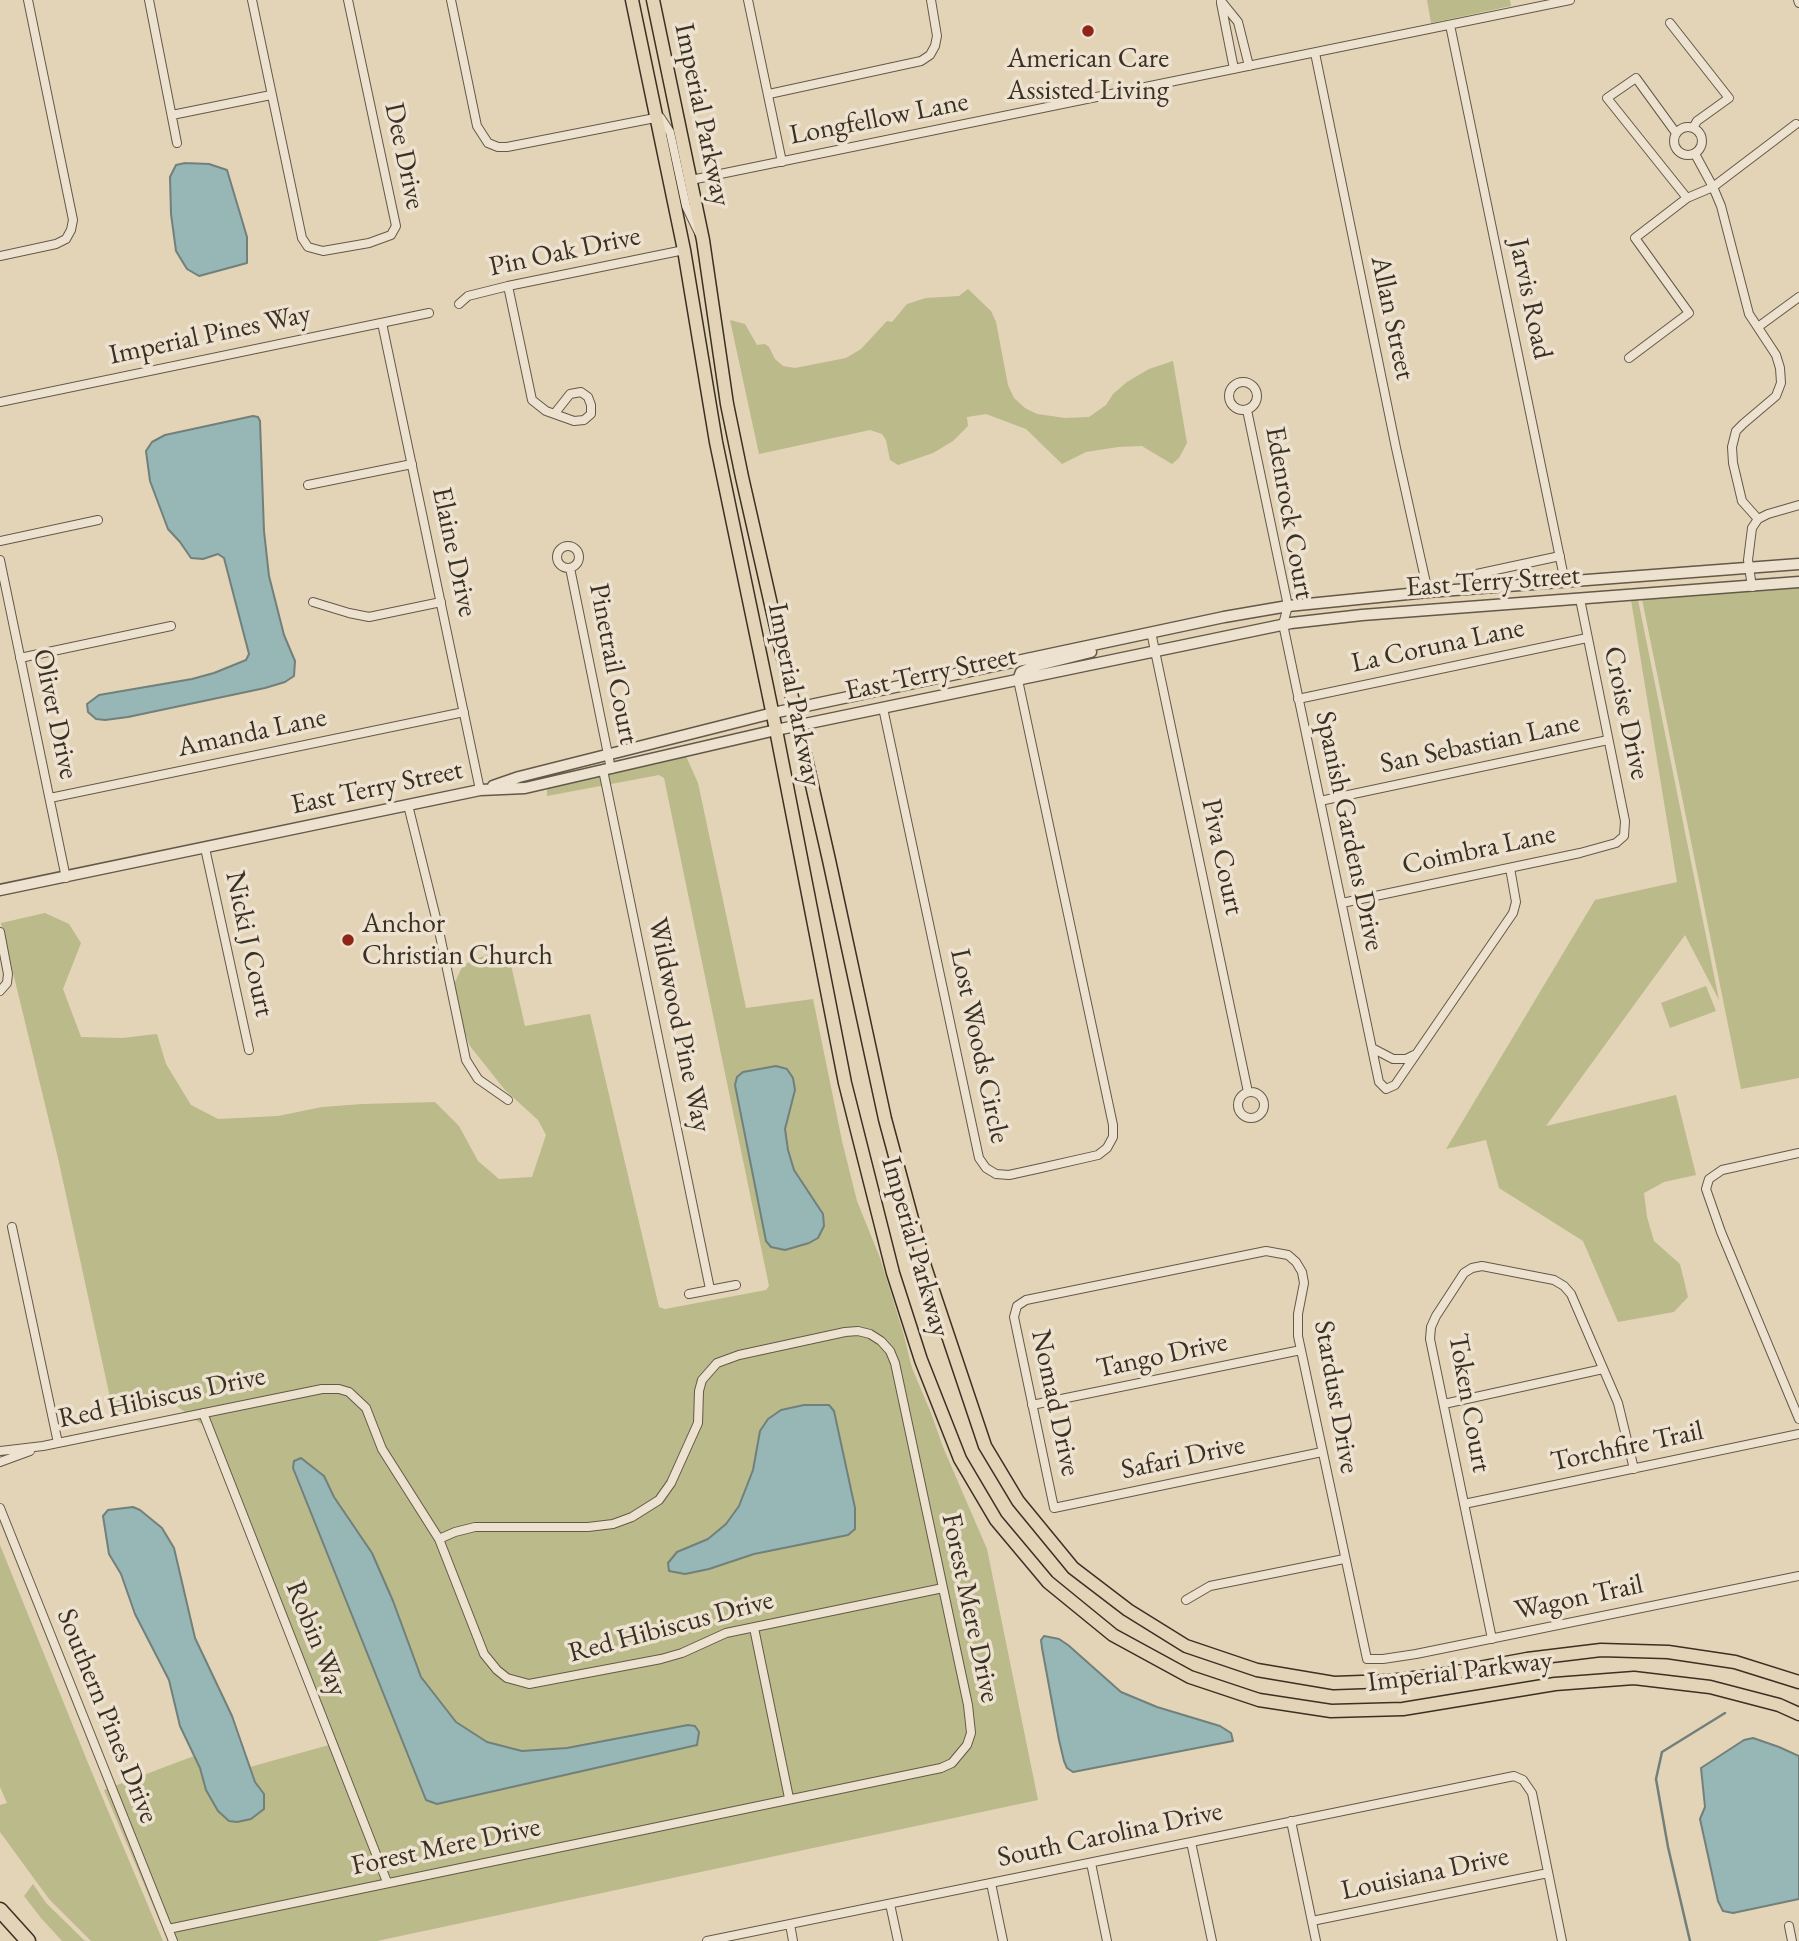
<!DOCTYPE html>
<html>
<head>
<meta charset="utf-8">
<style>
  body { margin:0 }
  canvas { display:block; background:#e3d3b7 }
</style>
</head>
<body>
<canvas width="1799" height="1941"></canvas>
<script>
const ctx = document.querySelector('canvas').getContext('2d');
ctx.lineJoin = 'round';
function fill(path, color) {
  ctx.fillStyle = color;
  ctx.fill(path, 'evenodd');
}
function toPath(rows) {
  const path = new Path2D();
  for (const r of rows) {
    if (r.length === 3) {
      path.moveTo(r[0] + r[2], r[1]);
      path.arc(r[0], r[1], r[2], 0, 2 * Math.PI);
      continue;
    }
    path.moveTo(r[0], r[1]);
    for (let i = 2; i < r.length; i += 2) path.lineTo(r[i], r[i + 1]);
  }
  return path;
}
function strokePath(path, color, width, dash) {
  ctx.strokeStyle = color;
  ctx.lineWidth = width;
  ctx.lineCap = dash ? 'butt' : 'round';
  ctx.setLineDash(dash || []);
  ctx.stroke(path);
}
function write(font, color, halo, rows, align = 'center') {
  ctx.font = font + ' "EB Garamond",serif';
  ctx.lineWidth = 7;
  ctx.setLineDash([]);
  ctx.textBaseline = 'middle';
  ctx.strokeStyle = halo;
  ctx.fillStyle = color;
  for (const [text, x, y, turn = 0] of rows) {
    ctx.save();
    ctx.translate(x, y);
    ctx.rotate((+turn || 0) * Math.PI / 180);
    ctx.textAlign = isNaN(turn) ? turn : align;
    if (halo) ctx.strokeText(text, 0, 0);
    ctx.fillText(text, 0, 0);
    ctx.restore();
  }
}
const green = toPath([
  [1427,0,1510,0,1511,6,1431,23],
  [968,289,991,311,996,322,1008,385,1014,398,1025,408,1037,414,1065,418,1089,417,1106,405,1113,394,1127,382,1149,369,1173,361,1187,443,1179,458,1172,464,1142,446,1118,447,1086,452,1062,464,1026,429,986,414,967,417,968,426,953,441,933,453,898,465,890,460,886,440,882,434,870,430,759,454,730,320,745,324,757,345,765,344,769,347,775,359,783,366,795,368,846,358,861,349,887,321,892,322,907,304,926,298,959,296],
  [1799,582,1799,1078,1741,1089,1641,594],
  [1631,600,1638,600,1719,1000,1685,935,1546,1126,1676,1095,1696,1175,1664,1182,1644,1193,1647,1217,1654,1241,1680,1264,1688,1297,1674,1312,1618,1322,1583,1241,1499,1188,1486,1140,1446,1149,1595,900,1677,882],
  [686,756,698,783,746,1008,813,999,842,1141,857,1201,880,1258,903,1332,912,1368,931,1413,943,1447,987,1549,1038,1800,377,1941,168,1941,104,1790,194,1756,203,1776,206,1790,218,1811,237,1822,252,1819,264,1808,264,1794,255,1782,250,1767,329,1745,210,1430,171,1402,114,1416,58,1158,1,923,45,913,69,924,81,943,63,989,81,1037,122,1038,157,1034,166,1064,191,1105,218,1119,278,1116,322,1107,363,1104,435,1102,459,1126,478,1161,499,1179,532,1177,546,1135,538,1120,505,1090,470,1046,456,1011,455,982,463,965,500,949,511,965,525,1026,590,1014,659,1307,665,1309,766,1290,769,1286,664,778,659,775,547,796,547,788],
  [821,1404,829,1405,834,1411,855,1508,854,1523,709,1569,685,1574,677,1573,677,1552,708,1539,726,1524,739,1506,753,1470,760,1431,774,1414,781,1410],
  [301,1459,319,1471,334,1497,372,1553,393,1601,421,1677,456,1722,487,1742,522,1751,567,1748,622,1738,699,1739,697,1745,437,1804],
  [1706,986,1716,1011,1670,1028,1661,1003],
  [0,1545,90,1768,163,1941,91,1941,49,1899,0,1832,0,1805,7,1803,0,1787],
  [33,1884,46,1903,85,1941,62,1941,41,1918,24,1896]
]);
const water = toPath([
  [185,163,209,164,227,170,247,237,247,263,199,276,187,269,176,251,171,214,170,177,176,165,185,163],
  [253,416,258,417,260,421,264,531,269,576,284,635,295,661,294,676,285,682,265,688,128,717,105,720,96,719,88,712,87,704,99,695,192,679,214,673,246,660,249,654,224,558,218,554,203,559,191,558,180,542,168,529,150,481,146,451,152,442,165,435,253,416],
  [776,1066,787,1069,793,1078,795,1090,785,1129,788,1150,794,1170,823,1214,824,1226,818,1238,809,1243,785,1250,771,1247,766,1241,735,1085,737,1077,743,1072,776,1066],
  [804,1405,829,1405,834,1411,855,1508,855,1529,848,1535,754,1554,709,1569,685,1574,669,1571,668,1563,677,1552,708,1539,726,1524,739,1506,753,1470,760,1431,768,1419,781,1410,804,1405],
  [301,1458,324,1476,334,1497,372,1553,393,1601,421,1677,456,1722,487,1742,522,1751,567,1748,688,1725,695,1726,699,1732,697,1745,437,1804,426,1800,293,1468,294,1461,301,1458],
  [133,1507,140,1510,162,1528,174,1548,195,1638,232,1716,255,1782,264,1794,264,1809,251,1819,237,1822,229,1821,218,1811,206,1790,200,1768,180,1726,169,1680,135,1614,121,1574,109,1554,103,1516,108,1510,133,1507],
  [1044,1636,1059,1639,1068,1645,1121,1692,1157,1707,1220,1726,1231,1733,1233,1741,1073,1772,1067,1768,1064,1761,1059,1740,1042,1648,1041,1640,1044,1636],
  [1753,1738,1779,1747,1799,1756,1799,1899,1733,1913,1723,1911,1718,1901,1700,1819,1705,1807,1701,1768,1744,1740,1753,1738]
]);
const stream = toPath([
  [1690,1941,1668,1847,1656,1779,1662,1752,1725,1713]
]);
const minor = toPath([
  [149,0,177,143],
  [252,0,302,238,308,247,323,251,369,243,391,235,396,226,348,0],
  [451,0,477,126,488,143,498,147,507,147,660,117,670,132,686,206,699,233],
  [748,0,782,162],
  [1798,0,1799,3],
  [1221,1,1238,22,1249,66],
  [1221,3,1234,69],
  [1670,23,1729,98,1697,121,1693,128],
  [1450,25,1565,582],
  [1315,53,1396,448,1428,592],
  [769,94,921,61,930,55,935,46,937,36,931,0],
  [172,115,271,95],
  [1688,141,14],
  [1676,133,1636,78,1607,98,1687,198],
  [1695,154,1713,187,1721,206,1749,314,1776,355,1780,368,1781,383,1776,396,1743,424,1736,431,1732,447,1733,463,1742,501,1758,519],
  [691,180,1570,0],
  [0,256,56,244,66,239,71,230,73,220,28,0],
  [508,286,532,400,546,411,574,421,584,420,591,414,591,405,588,397,581,392,570,394,555,413],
  [459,304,468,296,508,286,684,250],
  [382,323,480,790],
  [1758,327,1799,297],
  [1629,358,1689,313,1635,238,1687,198,1713,187,1796,124],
  [1243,396,14],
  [0,402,429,313],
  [1247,410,1288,606,1283,624,1379,1082,1386,1089,1395,1085,1513,913,1516,902,1510,868],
  [308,485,412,464],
  [0,541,98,520],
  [568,557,11],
  [0,560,66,878],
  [570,568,611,769],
  [1472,575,1560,556],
  [1752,587,1748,560,1752,528,1758,519,1768,514,1799,505],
  [313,602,349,613,369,617,441,602],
  [1151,632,1248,1092],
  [20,658,171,626],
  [1298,699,1587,638],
  [883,708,979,1158,986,1168,996,1174,1009,1175,1041,1168,1098,1155,1107,1148,1113,1137,1113,1125,1018,680],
  [603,770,710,1289],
  [50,798,464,712],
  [1320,801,1608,740],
  [408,805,438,926,466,1060,478,1079,508,1100],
  [205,848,249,1050],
  [1342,903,1580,853,1616,843,1624,836,1625,821,1580,599],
  [0,932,8,974,7,983,0,991],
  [1372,1048,1393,1059,1406,1059,1414,1055],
  [1251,1105,13],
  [1799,1153,1722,1170,1709,1179,1706,1189,1721,1232,1799,1419],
  [12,1227,58,1443],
  [689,1294,736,1285],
  [1444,1404,1603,1369],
  [1032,1405,1301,1350],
  [203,1413,387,1882],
  [0,1451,43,1446,322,1389,339,1389,349,1392,366,1408,382,1449,439,1539,484,1654,497,1670,507,1678,529,1684,661,1659,682,1653,726,1633,943,1588],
  [1322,1452,1054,1508,1014,1317,1017,1306,1026,1300,1266,1251,1288,1255,1296,1262,1302,1272,1304,1283,1298,1314,1298,1336,1367,1659,1383,1659,1416,1654,1799,1576],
  [0,1462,30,1451],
  [1464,1504,1799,1434],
  [0,1508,173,1941],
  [1186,1600,1210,1586,1344,1559],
  [754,1628,789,1798],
  [1492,1639,1430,1339,1431,1327,1436,1316,1464,1273,1472,1268,1482,1266,1554,1280,1564,1286,1571,1294,1618,1403,1634,1469],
  [1291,1821,1316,1941],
  [1191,1842,1212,1941],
  [1091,1863,1107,1941],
  [991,1883,1003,1941],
  [890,1904,898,1941],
  [1312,1921,1548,1873],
  [790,1924,793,1941],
  [1789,1926,1792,1941],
  [168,1929,941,1768,952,1763,967,1745,971,1733,968,1705,895,1363,890,1351,881,1341,870,1334,858,1331,845,1332,739,1355,717,1363,702,1380,699,1391,698,1423,671,1483,659,1500,632,1517,613,1524,588,1527,475,1527,455,1532,439,1539],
  [707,1941,1514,1776,1523,1780,1532,1793,1562,1941]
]);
const tertiary = toPath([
  [1018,680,1021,672,1035,666,1091,652],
  [493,786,519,777,773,713,1224,617,1288,606,1428,592,1799,564],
  [0,890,480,790,525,788,776,730,1291,623,1362,615,1799,582]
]);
const primary = toPath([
  [632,0,684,250,716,442,776,730,845,1083,893,1273,921,1360,960,1459,996,1520,1048,1582,1113,1635,1190,1677,1259,1700,1331,1711,1403,1709,1555,1684,1634,1678,1710,1687,1779,1705,1799,1714],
  [653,0,703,240,727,404,742,477,829,860,885,1119,925,1267,985,1446,1018,1501,1073,1568,1128,1610,1186,1646,1257,1670,1334,1683,1390,1681,1446,1674,1527,1659,1601,1650,1668,1652,1735,1662,1799,1682]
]);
const motorway = toPath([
  [0,1910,28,1941]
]);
const markers = [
  [1088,31,7,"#8f2418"],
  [348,940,7,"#8f2418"]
];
const poiNames = [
  ["American Care",1088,59],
  ["Assisted Living",1088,91],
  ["Anchor",362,924,"left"],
  ["Christian Church",362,956,"left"]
];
const streetNames = [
  ["Imperial Parkway",702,115,78],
  ["Longfellow Lane",879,119,-11],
  ["Dee Drive",404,156,78],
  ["Pin Oak Drive",565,252,-12],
  ["Jarvis Road",1530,299,78],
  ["Allan Street",1392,318,78],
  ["Imperial Pines Way",210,335,-12],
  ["Edenrock Court",1289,513,80],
  ["Elaine Drive",454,552,78],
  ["East Terry Street",1493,582,-4],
  ["La Coruna Lane",1438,646,-12],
  ["Pinetrail Court",613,664,79],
  ["East Terry Street",931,674,-12],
  ["Imperial Parkway",794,695,79],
  ["Croise Drive",1626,713,78],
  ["Oliver Drive",55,714,78],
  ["Amanda Lane",252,733,-12],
  ["San Sebastian Lane",1480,744,-12],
  ["East Terry Street",377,788,-12],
  ["Spanish Gardens Drive",1349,831,78],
  ["Coimbra Lane",1479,850,-12],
  ["Piva Court",1222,857,78],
  ["Nicki J Court",249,944,78],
  ["Wildwood Pine Way",679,1025,78],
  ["Lost Woods Circle",979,1046,78],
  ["Imperial Parkway",915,1247,74],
  ["Tango Drive",1162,1356,-12],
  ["Stardust Drive",1336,1397,80],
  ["Red Hibiscus Drive",162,1398,-12],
  ["Nomad Drive",1055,1403,78],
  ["Token Court",1469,1403,80],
  ["Torchfire Trail",1627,1447,-12],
  ["Safari Drive",1183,1458,-12],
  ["Wagon Trail",1579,1598,-12],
  ["Forest Mere Drive",970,1608,78],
  ["Red Hibiscus Drive",671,1627,-15],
  ["Robin Way",316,1639,68],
  ["Imperial Parkway",1460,1672,-7],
  ["Southern Pines Drive",107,1716,68],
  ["South Carolina Drive",1110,1835,-12],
  ["Forest Mere Drive",446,1847,-12],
  ["Louisiana Drive",1425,1874,-12]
];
fill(green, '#baba8a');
fill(water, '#97b6b6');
strokePath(water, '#72807b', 2);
strokePath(stream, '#72807b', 2.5);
strokePath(minor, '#645948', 10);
strokePath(tertiary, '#645948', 13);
strokePath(primary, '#3a3023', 15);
strokePath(motorway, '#3a3023', 17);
strokePath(minor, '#ede2d0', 8);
strokePath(tertiary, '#ede2d0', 10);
strokePath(primary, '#e3d3b7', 12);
strokePath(motorway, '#e3d3b7', 14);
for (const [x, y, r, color] of markers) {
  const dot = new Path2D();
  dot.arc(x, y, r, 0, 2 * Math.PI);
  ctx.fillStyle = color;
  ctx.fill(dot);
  strokePath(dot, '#ede2d0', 2.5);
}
write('28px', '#3a3023', '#ede2d0', poiNames);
write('28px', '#3a3023', '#ede2d0', streetNames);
</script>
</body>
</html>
